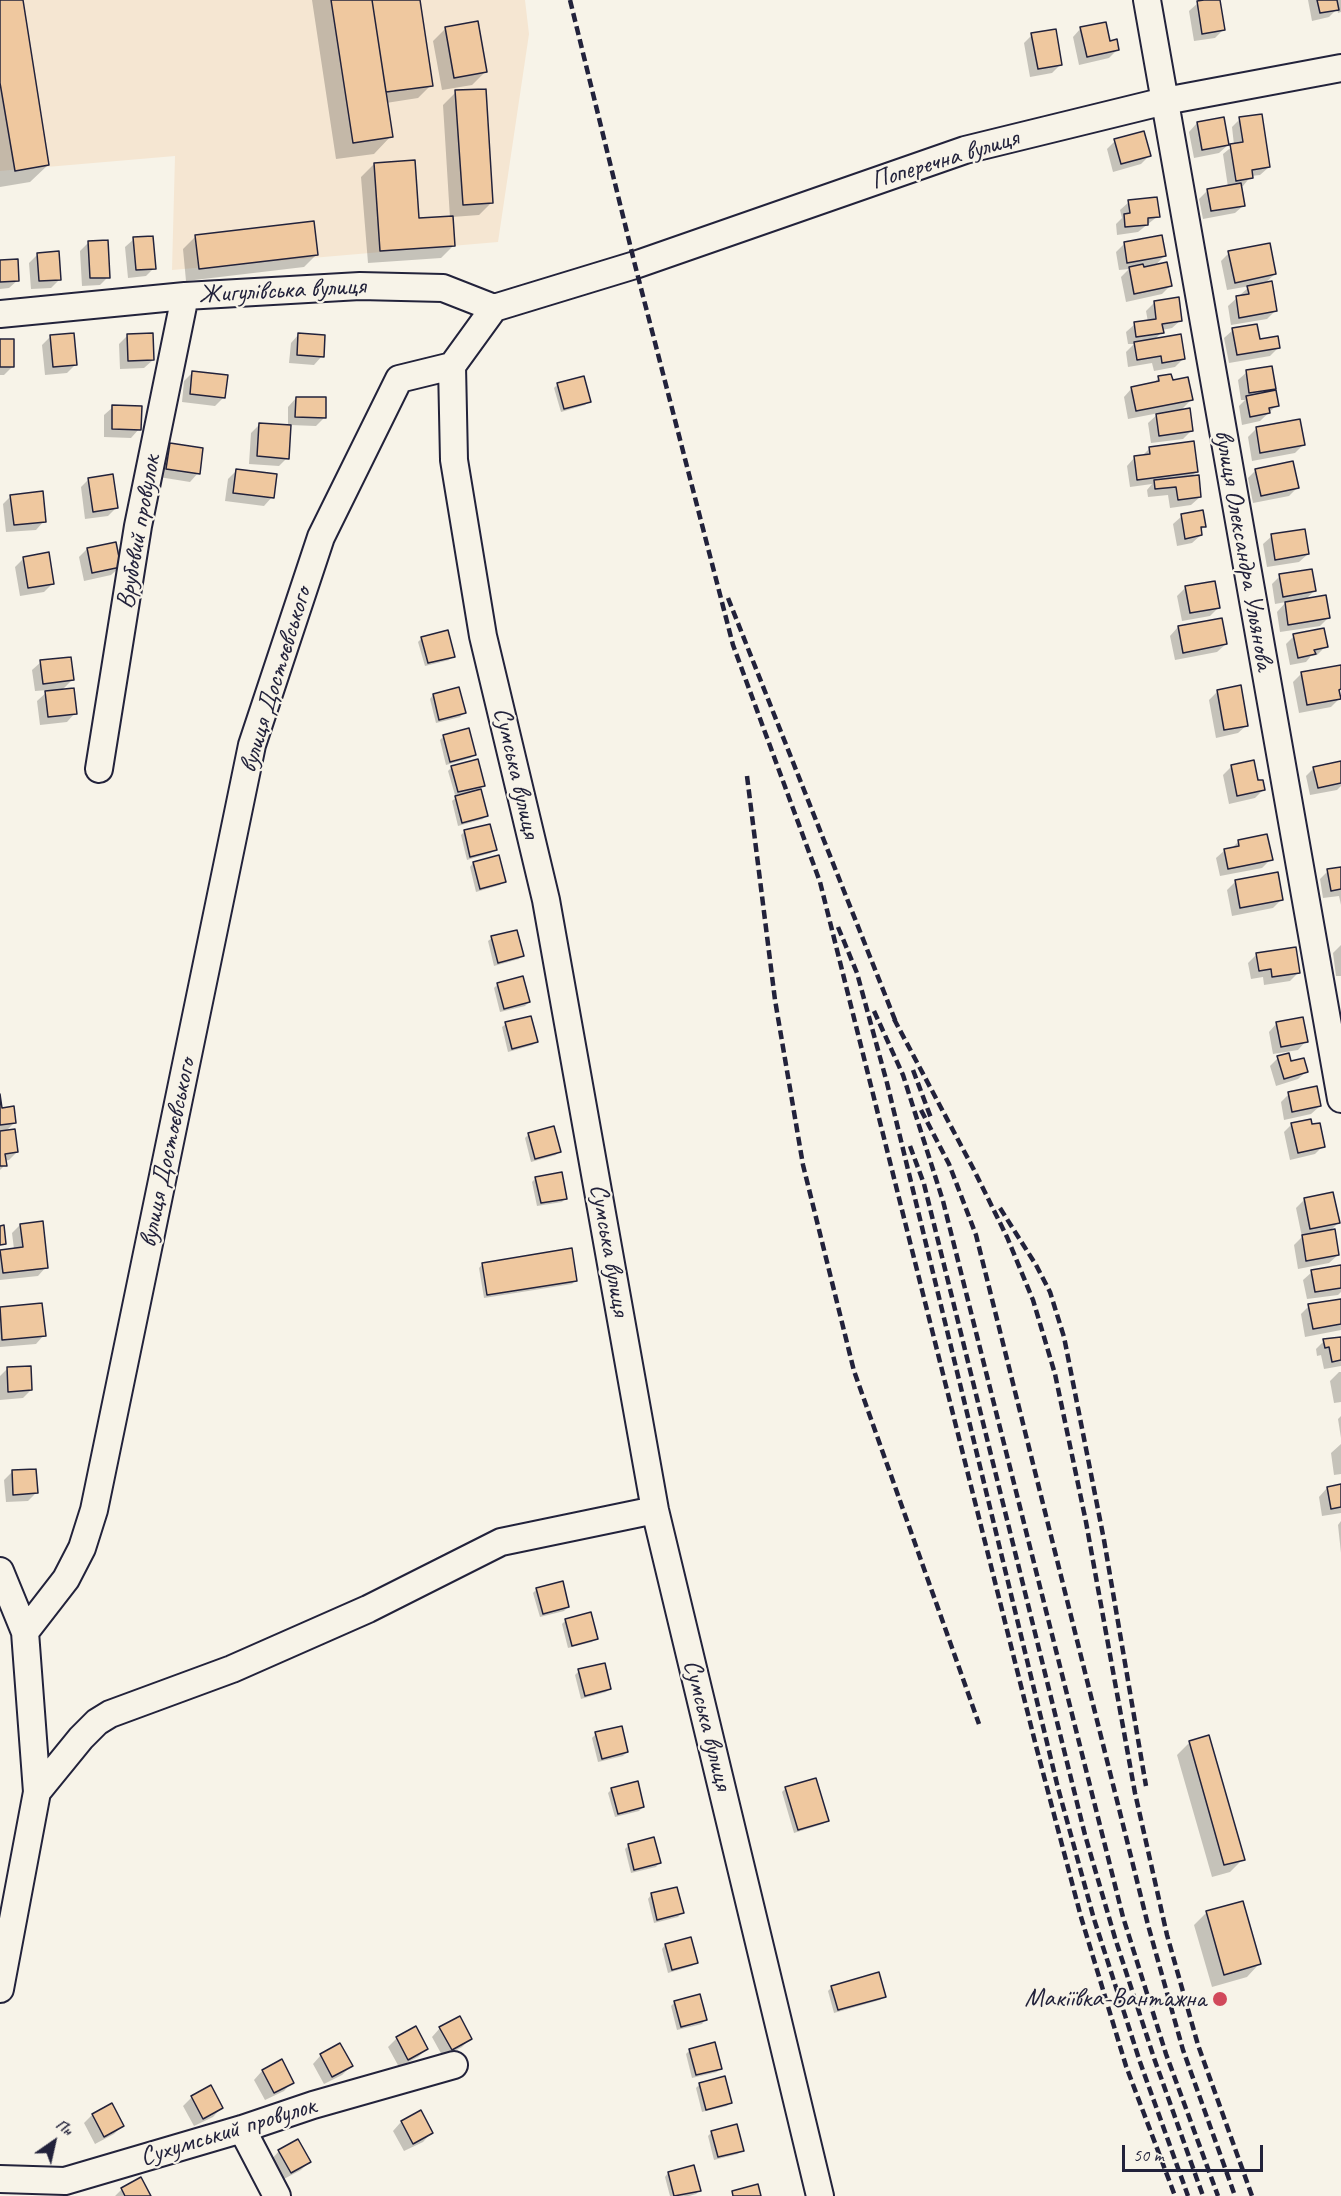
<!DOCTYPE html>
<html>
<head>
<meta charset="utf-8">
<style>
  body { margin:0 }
  #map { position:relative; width:1341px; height:2196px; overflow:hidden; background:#f7f3e8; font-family:Caveat,sans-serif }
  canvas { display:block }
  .north { position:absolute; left:24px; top:2112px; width:60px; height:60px; -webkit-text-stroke:4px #f7f3e8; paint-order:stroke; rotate:34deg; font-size:16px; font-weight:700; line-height:24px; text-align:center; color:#22223b }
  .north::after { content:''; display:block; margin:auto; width:21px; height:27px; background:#22223b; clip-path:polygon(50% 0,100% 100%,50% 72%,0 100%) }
  .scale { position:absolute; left:1122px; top:2145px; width:141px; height:27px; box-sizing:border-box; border:3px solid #22223b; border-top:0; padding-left:8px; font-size:18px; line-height:21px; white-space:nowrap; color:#22223b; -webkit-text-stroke:4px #f7f3e8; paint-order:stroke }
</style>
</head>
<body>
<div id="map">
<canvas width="1341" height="2196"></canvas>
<div class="north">Пн</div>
<div class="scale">50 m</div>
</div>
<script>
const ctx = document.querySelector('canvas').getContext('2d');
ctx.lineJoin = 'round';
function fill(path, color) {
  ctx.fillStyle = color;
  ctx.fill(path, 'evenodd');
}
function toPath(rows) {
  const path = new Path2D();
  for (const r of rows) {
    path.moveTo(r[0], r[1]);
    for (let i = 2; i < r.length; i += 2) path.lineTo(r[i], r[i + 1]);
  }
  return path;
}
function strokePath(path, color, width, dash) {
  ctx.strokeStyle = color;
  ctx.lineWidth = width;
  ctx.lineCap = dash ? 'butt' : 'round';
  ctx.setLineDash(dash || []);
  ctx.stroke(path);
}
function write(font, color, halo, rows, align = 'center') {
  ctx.font = font + ' Caveat,sans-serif';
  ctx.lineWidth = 4.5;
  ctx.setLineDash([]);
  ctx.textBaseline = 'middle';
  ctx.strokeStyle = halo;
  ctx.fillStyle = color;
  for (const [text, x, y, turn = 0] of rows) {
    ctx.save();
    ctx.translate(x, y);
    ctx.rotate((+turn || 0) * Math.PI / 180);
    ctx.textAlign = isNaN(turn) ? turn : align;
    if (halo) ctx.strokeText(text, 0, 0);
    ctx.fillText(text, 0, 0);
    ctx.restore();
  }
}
const built = toPath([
  [0,0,525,0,529,34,498,242,172,270,175,156,0,171]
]);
const shadow = toPath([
  [0,0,22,0,48,165,30,182,0,187],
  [312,0,418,0,431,85,418,98,386,103,391,136,374,154,336,159],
  [1219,0,1223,30,1215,38,1194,41,1189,11,1198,3],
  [1308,0,1341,0,1341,12,1338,13,1337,9,1329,17,1312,21],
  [446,28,485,72,472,85,442,90,433,41],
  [1081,28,1108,42,1117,50,1109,58,1079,65,1073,37],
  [1032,35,1061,64,1052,73,1030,77,1024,43],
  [456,92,492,202,479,215,452,217,454,245,441,258,368,263,361,177,374,164,418,220,450,218,443,105],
  [1240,119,1269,167,1260,175,1251,176,1243,186,1240,187,1244,205,1235,213,1203,219,1199,199,1208,190,1228,187,1223,154,1234,145,1232,127],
  [1197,123,1228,145,1219,153,1194,158,1189,132],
  [1115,141,1149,156,1141,164,1113,172,1107,149],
  [1129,202,1158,216,1138,232,1117,235,1116,224,1122,218,1120,210],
  [196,236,317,254,304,267,186,281,183,249],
  [134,239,154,268,146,276,128,278,125,247],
  [89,242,108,277,100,285,82,286,80,251],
  [1125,243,1164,256,1154,267,1170,286,1162,294,1126,302,1121,277,1129,269,1119,270,1116,252],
  [1229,253,1275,274,1264,284,1276,310,1267,319,1231,325,1228,306,1250,286,1227,290,1221,261],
  [38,254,60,279,51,288,31,289,29,263],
  [0,261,18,280,9,288,0,289],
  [1154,303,1181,320,1172,328,1162,330,1162,332,1154,340,1183,359,1175,367,1154,371,1152,363,1128,367,1126,352,1134,344,1128,344,1126,332,1135,324,1148,322,1146,311],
  [1233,330,1259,341,1278,348,1270,356,1229,363,1224,338],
  [299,334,322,356,314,365,289,363,291,343],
  [128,335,153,360,144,368,120,369,119,344],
  [51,336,75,365,67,373,45,375,42,345],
  [0,340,12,367,4,375,0,375],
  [193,372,224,397,215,406,182,402,184,381],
  [1247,372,1274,388,1269,393,1277,405,1260,421,1242,425,1239,406,1245,400,1241,400,1238,380],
  [1159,378,1171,382,1191,400,1179,412,1192,430,1183,439,1151,443,1148,423,1159,413,1128,419,1124,397,1132,388,1152,384],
  [558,384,589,402,585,405,561,412,554,388],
  [296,398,324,418,316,426,290,425,287,458,279,466,249,464,251,433,260,424,288,426,288,407],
  [113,407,139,429,131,438,104,437,104,415],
  [1299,421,1303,445,1295,453,1252,461,1248,437,1256,429],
  [171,445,198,473,190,482,159,477,162,453],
  [1150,448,1196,472,1191,477,1200,497,1191,505,1170,508,1168,495,1148,497,1147,490,1152,484,1130,487,1127,466,1135,457,1141,457],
  [1256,470,1297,488,1289,496,1253,503,1248,478],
  [236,471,272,497,264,506,225,501,228,479],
  [89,479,116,508,108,516,85,519,81,487],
  [11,496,44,521,36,530,6,532,3,504],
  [1182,516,1205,526,1200,531,1201,535,1192,543,1177,546,1173,524],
  [1272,536,1308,554,1299,562,1267,567,1263,544],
  [87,549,120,567,111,575,84,581,79,557],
  [24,558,53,583,44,592,20,596,15,567],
  [1280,576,1314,591,1305,600,1329,617,1320,626,1280,632,1277,612,1286,602,1275,604,1272,584],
  [1186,587,1218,608,1210,616,1182,621,1177,596],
  [1178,627,1226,644,1217,652,1175,660,1170,636],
  [1294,636,1326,646,1317,655,1311,656,1306,662,1290,665,1286,644],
  [422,638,453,656,449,660,425,666,418,642],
  [41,662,72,680,61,691,75,713,67,722,40,725,37,701,49,690,35,691,32,670],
  [1341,667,1339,699,1331,707,1299,713,1293,682,1301,674],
  [1218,691,1247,725,1238,733,1216,738,1209,700],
  [433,695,464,713,460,717,436,723,430,699],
  [444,736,474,754,471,758,446,765,440,740],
  [1253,762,1257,782,1263,790,1255,798,1229,804,1223,775,1231,767],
  [1341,762,1341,786,1337,790,1310,795,1306,776,1314,768],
  [452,767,483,785,475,793,486,816,483,819,458,826,452,801,460,794,455,795,448,771],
  [489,825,495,849,491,853,467,860,461,835,464,832],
  [1239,841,1271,859,1262,868,1220,876,1216,858,1225,850,1231,849],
  [498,857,504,881,500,885,476,892,470,867,473,863],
  [1341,869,1341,905,1339,896,1323,898,1320,879,1328,871],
  [1236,881,1281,900,1273,908,1232,916,1227,890],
  [492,938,522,955,519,959,494,966,488,941],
  [1341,945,1341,976,1336,976,1333,953],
  [1257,954,1298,973,1290,981,1264,985,1263,977,1251,979,1248,963],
  [498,984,529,1002,525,1006,500,1012,494,988],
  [1277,1023,1306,1041,1298,1050,1273,1054,1269,1032],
  [506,1024,536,1042,533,1045,508,1052,502,1027],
  [1278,1058,1290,1063,1307,1071,1298,1079,1276,1086,1270,1066],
  [1289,1094,1320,1106,1311,1114,1284,1120,1281,1102],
  [0,1104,1,1110,15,1122,5,1132,17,1152,9,1160,4,1161,5,1165,0,1170],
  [1292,1124,1311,1126,1323,1146,1315,1154,1290,1160,1284,1132],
  [529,1134,559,1151,556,1155,531,1162,525,1138],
  [536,1178,566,1198,562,1202,537,1206,532,1182],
  [1304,1200,1338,1223,1329,1232,1338,1255,1329,1263,1298,1269,1294,1245,1302,1237,1296,1208],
  [20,1225,46,1267,38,1276,0,1280,0,1251,14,1249,12,1233],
  [483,1264,575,1281,572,1284,484,1298,479,1268],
  [1341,1266,1341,1292,1338,1295,1307,1299,1303,1280,1312,1272],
  [1341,1300,1341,1330,1305,1337,1301,1314,1309,1306],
  [41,1304,44,1335,36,1344,0,1347,0,1309],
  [1341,1338,1341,1366,1324,1369,1321,1355,1317,1356,1316,1349,1324,1341],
  [7,1369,31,1390,23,1398,0,1400,0,1376],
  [1339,1372,1341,1372,1341,1402,1334,1403,1330,1381],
  [1341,1416,1341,1438,1338,1419],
  [1341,1444,1341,1474,1334,1475,1331,1453],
  [13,1471,36,1493,28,1501,6,1502,4,1480],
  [1341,1486,1341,1513,1322,1516,1319,1497,1327,1488],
  [1341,1521,1341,1553,1338,1525],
  [537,1589,568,1607,564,1611,540,1617,533,1593],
  [566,1620,596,1638,592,1642,568,1648,562,1624],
  [579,1671,610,1689,606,1692,581,1699,575,1675],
  [596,1734,627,1752,623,1756,598,1762,592,1738],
  [1190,1742,1243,1859,1230,1872,1212,1877,1177,1755],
  [786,1788,827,1821,823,1824,794,1833,782,1792],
  [612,1789,643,1807,639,1811,615,1817,608,1793],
  [629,1845,659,1863,656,1867,631,1873,625,1849],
  [676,1888,682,1913,678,1917,654,1923,648,1899,651,1895],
  [1207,1912,1259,1964,1247,1977,1212,1987,1194,1925],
  [665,1945,696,1963,692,1966,668,1973,662,1949],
  [832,1987,884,1997,880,2000,834,2013,828,1991],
  [675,2002,705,2020,702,2024,677,2030,671,2006],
  [415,2028,427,2049,418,2057,399,2067,388,2047,397,2038],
  [440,2028,470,2039,462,2047,443,2057,432,2037],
  [690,2050,720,2068,717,2072,692,2078,686,2054],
  [321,2055,351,2066,342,2075,324,2084,313,2064],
  [281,2061,292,2082,284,2091,265,2100,254,2080,262,2071],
  [700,2084,731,2102,727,2106,702,2112,696,2088],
  [210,2087,221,2108,213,2117,194,2126,183,2106,192,2097],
  [111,2105,122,2126,114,2134,95,2144,84,2123,92,2115],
  [420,2112,431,2133,423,2142,404,2151,393,2131,401,2122],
  [712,2132,742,2150,738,2154,714,2160,708,2136],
  [279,2151,309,2162,301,2170,282,2180,271,2160],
  [668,2173,699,2191,696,2194,689,2196,670,2196,665,2177],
  [122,2189,149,2196,115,2196]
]);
const building = toPath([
  [0,0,23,0,49,165,15,171,0,83,0,0],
  [331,0,372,0,393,137,353,143,331,0],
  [372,0,420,0,433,86,386,92,372,0],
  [1204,0,1220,0,1225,30,1202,34,1197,1,1204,0],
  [1317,0,1337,0,1339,10,1320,13,1317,0],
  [478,21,487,72,454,78,445,27,478,21],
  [1106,22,1110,41,1117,39,1119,50,1087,57,1080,27,1106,22],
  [1056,29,1062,65,1038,69,1031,33,1056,29],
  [486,89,493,203,463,205,455,90,486,89],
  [1262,114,1270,167,1252,170,1253,178,1236,181,1230,144,1243,142,1239,117,1262,114],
  [1224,117,1229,145,1202,150,1197,122,1224,117],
  [1144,131,1151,156,1121,164,1114,139,1144,131],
  [415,160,419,218,453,216,455,246,380,251,374,163,415,160],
  [1241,183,1245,206,1211,211,1207,189,1241,183],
  [1157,197,1160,217,1148,218,1148,225,1125,227,1124,214,1130,213,1128,200,1157,197],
  [314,221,318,255,199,269,195,235,314,221],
  [1162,235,1166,256,1127,263,1124,242,1162,235],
  [153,236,156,269,136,270,133,237,153,236],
  [108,240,110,278,90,278,88,241,108,240],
  [1270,243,1276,274,1235,283,1228,251,1270,243],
  [59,251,61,280,39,281,37,253,59,251],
  [18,259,19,281,0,282,0,260,18,259],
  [1167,262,1172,286,1134,294,1129,267,1143,264,1144,267,1167,262],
  [1272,281,1277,311,1239,318,1236,296,1249,294,1247,286,1272,281],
  [1179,297,1182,321,1162,324,1164,333,1136,337,1134,322,1156,319,1154,301,1179,297],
  [1257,324,1260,339,1278,336,1280,348,1237,355,1232,328,1257,324],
  [74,333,77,365,53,367,50,335,74,333],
  [153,333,154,360,128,361,127,334,153,333],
  [298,333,325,335,324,357,297,355,298,333],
  [1181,334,1185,359,1162,363,1161,356,1137,360,1134,342,1181,334],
  [0,339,14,339,14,367,0,367,0,339],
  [1272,366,1276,389,1249,393,1246,370,1272,366],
  [192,371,228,375,225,398,190,394,192,371],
  [1171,374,1173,380,1188,377,1193,400,1136,411,1131,387,1159,381,1158,376,1171,374],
  [584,376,591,402,564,409,557,383,584,376],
  [1276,390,1279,406,1269,408,1270,413,1250,417,1246,396,1276,390],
  [296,397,326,397,326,418,295,417,296,397],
  [112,405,142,406,141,430,112,429,112,405],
  [1190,408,1193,431,1159,436,1156,414,1190,408],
  [1300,419,1305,445,1260,453,1256,427,1300,419],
  [259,423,291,425,289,459,257,456,259,423],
  [1194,441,1198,472,1137,480,1134,456,1150,454,1149,447,1194,441],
  [170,443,203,448,200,474,166,469,170,443],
  [1293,461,1299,488,1261,496,1255,469,1293,461],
  [236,469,277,474,274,498,233,493,236,469],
  [113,474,118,508,93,512,88,478,113,474],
  [1199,475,1201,497,1178,500,1176,487,1155,489,1154,480,1199,475],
  [43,491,46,522,14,525,10,495,43,491],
  [1203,510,1206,527,1201,527,1202,535,1185,539,1181,514,1203,510],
  [1305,529,1309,554,1275,560,1271,534,1305,529],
  [116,542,121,567,92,573,87,548,116,542],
  [49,552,54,584,28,588,23,557,49,552],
  [1312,569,1316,591,1283,597,1279,574,1312,569],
  [1215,581,1220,608,1190,613,1185,586,1215,581],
  [1326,595,1330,618,1288,625,1285,602,1326,595],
  [1222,618,1227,644,1183,653,1178,626,1222,618],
  [1324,628,1328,647,1314,650,1316,654,1298,658,1293,634,1324,628],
  [448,630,455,657,428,663,421,637,448,630],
  [71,657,74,680,43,684,40,660,71,657],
  [1341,665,1341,689,1339,690,1341,699,1307,705,1301,672,1341,665],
  [1241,685,1248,726,1224,730,1217,690,1241,685],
  [459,687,466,713,439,720,433,694,459,687],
  [74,688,77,714,48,717,45,691,74,688],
  [469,728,476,755,450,762,443,735,469,728],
  [478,759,485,786,458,792,451,766,478,759],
  [1254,760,1258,780,1263,780,1265,790,1237,796,1231,765,1254,760],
  [1341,761,1341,783,1318,788,1313,767,1341,761],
  [481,789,488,816,462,823,455,796,481,789],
  [490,824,497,850,470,857,464,830,490,824],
  [1267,834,1273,860,1228,869,1224,849,1239,846,1238,840,1267,834],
  [499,855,506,882,480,889,473,862,499,855],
  [1341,867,1341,889,1331,891,1327,869,1341,867],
  [1278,872,1283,900,1240,908,1235,880,1278,872],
  [517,930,524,956,498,963,491,936,517,930],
  [1296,947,1300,973,1272,977,1271,969,1259,971,1256,953,1296,947],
  [523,976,530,1002,504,1009,497,983,523,976],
  [531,1016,538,1042,512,1049,505,1022,531,1016],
  [1303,1017,1308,1042,1281,1047,1276,1022,1303,1017],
  [1289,1053,1291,1061,1304,1058,1308,1072,1284,1079,1277,1056,1289,1053],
  [1317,1086,1321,1106,1292,1112,1288,1092,1317,1086],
  [0,1094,2,1108,14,1106,16,1123,0,1125,0,1094],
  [1311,1119,1312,1124,1320,1123,1325,1147,1298,1153,1291,1123,1311,1119],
  [554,1126,561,1152,535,1159,528,1133,554,1126],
  [15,1129,18,1152,5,1154,7,1166,0,1166,0,1131,15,1129],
  [562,1172,567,1199,541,1203,535,1177,562,1172],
  [1333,1192,1340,1223,1310,1229,1304,1198,1333,1192],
  [43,1221,48,1268,3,1273,0,1250,23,1247,20,1224,43,1221],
  [4,1225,6,1244,0,1245,0,1226,4,1225],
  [1335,1229,1339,1255,1306,1261,1302,1235,1335,1229],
  [572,1248,577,1281,487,1295,482,1263,572,1248],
  [1341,1265,1341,1288,1315,1292,1311,1270,1341,1265],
  [1341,1299,1341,1324,1313,1329,1308,1304,1341,1299],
  [42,1303,46,1336,2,1340,0,1307,42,1303],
  [1341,1337,1341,1360,1332,1362,1329,1347,1325,1348,1323,1339,1341,1337],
  [31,1366,32,1390,8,1392,7,1367,31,1366],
  [36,1469,38,1493,13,1495,12,1470,36,1469],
  [1341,1484,1341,1507,1331,1509,1327,1487,1341,1484],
  [563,1581,569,1607,543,1614,536,1588,563,1581],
  [591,1612,598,1639,572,1646,565,1619,591,1612],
  [605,1663,611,1689,585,1696,578,1669,605,1663],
  [622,1726,628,1752,602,1759,595,1732,622,1726],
  [1209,1735,1245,1860,1224,1865,1189,1741,1209,1735],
  [816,1778,829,1821,798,1830,785,1787,816,1778],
  [638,1781,644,1807,618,1814,611,1788,638,1781],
  [654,1837,661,1863,634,1870,628,1844,654,1837],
  [677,1887,684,1913,657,1920,651,1893,677,1887],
  [1243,1901,1261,1964,1224,1975,1206,1911,1243,1901],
  [691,1937,698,1963,672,1970,665,1944,691,1937],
  [879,1972,886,1997,838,2010,831,1986,879,1972],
  [700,1994,707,2020,681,2027,674,2001,700,1994],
  [460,2016,472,2039,452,2050,439,2027,460,2016],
  [416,2026,428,2049,408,2060,396,2037,416,2026],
  [715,2042,722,2069,696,2075,689,2049,715,2042],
  [340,2043,353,2066,332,2077,320,2054,340,2043],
  [282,2059,294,2083,274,2093,262,2070,282,2059],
  [725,2076,732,2103,706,2110,699,2083,725,2076],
  [211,2085,223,2108,203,2119,191,2096,211,2085],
  [112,2103,124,2126,104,2137,92,2114,112,2103],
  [421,2110,433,2133,413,2144,401,2121,421,2110],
  [737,2124,744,2151,718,2157,711,2131,737,2124],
  [298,2139,311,2162,291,2173,278,2150,298,2139],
  [694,2165,701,2191,674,2196,668,2172,694,2165],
  [141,2177,151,2196,125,2196,121,2188,141,2177],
  [758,2184,761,2196,733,2196,732,2191,758,2184]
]);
const minor = toPath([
  [1147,0,1341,1099],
  [494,308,452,366,454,460,483,636,546,900,655,1510,820,2196],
  [0,314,185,296,360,286,443,288,494,308,635,265,965,150,1165,101,1341,68],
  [99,769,138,526,185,296],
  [0,1571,25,1632],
  [37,1792,81,1738,97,1722,110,1714,232,1669,368,1609,501,1542,655,1510],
  [0,1989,37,1792,25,1632,66,1579,82,1548,94,1510,252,745,321,537,399,379,452,366],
  [242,2129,277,2196],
  [0,2179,65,2181,242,2129,313,2105,454,2065]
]);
const rail = toPath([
  [570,0,635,265,733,645,820,882,1036,1746,1081,1917,1126,2066,1175,2196],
  [728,598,897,1025],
  [747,776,775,1000,803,1165,854,1371,979,1724],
  [838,927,857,973,887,1083,1058,1788,1094,1919,1140,2062,1188,2196],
  [874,1011,903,1075,943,1201,1123,1917,1166,2054,1218,2196],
  [894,1019,973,1168,1007,1237,1033,1300,1055,1374,1086,1522,1135,1793,1167,1935,1198,2045,1252,2196],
  [913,1070,931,1118],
  [921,1110,949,1164,976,1235,1148,1925,1183,2050,1235,2196],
  [910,1146,924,1184,1085,1835,1115,1938,1154,2058,1203,2196],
  [1000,1208,1036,1265,1050,1292,1064,1337,1104,1540,1146,1786]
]);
const markers = [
  [1220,1999,8,"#d1495b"]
];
const streetNames = [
  ["Поперечна вулиця",945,160,-17],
  ["Жигулівська вулиця",282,291,-3],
  ["Врубовий провулок",139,532,-80],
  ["вулиця Олександра Ульянова",1243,550,80],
  ["вулиця Достоєвського",276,680,-73],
  ["Сумська вулиця",516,773,77],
  ["вулиця Достоєвського",168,1153,-78],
  ["Сумська вулиця",609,1250,80],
  ["Сумська вулиця",707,1725,76],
  ["Сухумський провулок",228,2132,-17]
];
const poiNames = [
  ["Макіївка-Вантажна",1206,1999]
];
fill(built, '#f5e6d2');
fill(shadow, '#0003');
fill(building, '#efc89f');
strokePath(building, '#22223b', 1.5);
strokePath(minor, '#22223b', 30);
strokePath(minor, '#f7f3e8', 26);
strokePath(rail, '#22223b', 4.5, [9, 4.5]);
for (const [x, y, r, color] of markers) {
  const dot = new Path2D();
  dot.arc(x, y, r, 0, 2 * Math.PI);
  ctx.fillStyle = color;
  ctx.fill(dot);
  strokePath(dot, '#f7f3e8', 2);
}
write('26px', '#22223b', '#f7f3e8', streetNames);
write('26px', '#22223b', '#f7f3e8', poiNames, 'right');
</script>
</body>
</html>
